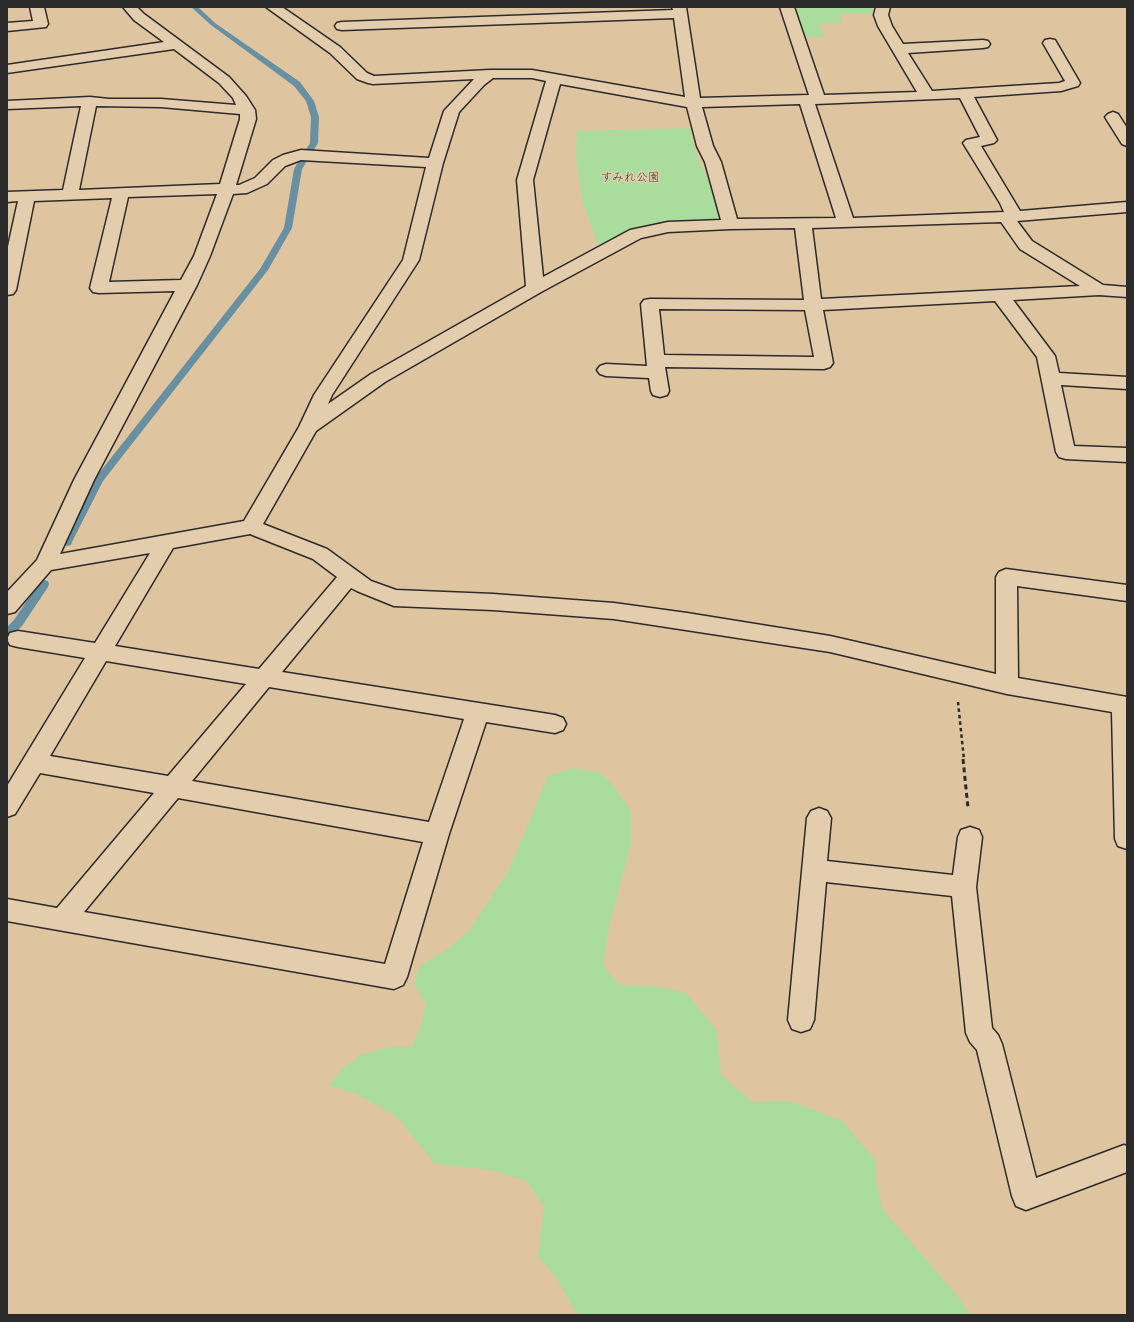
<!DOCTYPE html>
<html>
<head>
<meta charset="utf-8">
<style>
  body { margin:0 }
  #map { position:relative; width:1134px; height:1322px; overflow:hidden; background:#dec5a0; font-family:Dekko,sans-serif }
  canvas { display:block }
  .frame { position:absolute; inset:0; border:8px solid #2b2b2b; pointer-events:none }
</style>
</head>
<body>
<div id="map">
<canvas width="1134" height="1322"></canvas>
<div class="frame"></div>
</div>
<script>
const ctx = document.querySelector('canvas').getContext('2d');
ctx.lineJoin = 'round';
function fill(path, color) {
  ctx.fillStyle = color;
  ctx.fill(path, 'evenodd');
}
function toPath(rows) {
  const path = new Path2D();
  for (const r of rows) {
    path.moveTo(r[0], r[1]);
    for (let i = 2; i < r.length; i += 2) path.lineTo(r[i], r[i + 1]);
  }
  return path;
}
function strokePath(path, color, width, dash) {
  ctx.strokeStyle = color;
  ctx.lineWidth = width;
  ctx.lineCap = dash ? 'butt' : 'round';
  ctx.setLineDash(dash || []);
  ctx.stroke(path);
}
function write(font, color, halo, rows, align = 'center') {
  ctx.font = font + ' Dekko,"Klee One",sans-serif';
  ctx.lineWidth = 3;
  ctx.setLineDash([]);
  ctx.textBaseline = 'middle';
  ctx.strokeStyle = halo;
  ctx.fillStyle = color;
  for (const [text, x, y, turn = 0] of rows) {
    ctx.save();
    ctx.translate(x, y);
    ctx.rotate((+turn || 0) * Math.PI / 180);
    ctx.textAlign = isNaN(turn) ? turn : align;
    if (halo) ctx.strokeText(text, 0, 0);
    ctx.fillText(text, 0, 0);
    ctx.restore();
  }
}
const green = toPath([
  [813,7,873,7,871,14,841,14,841,23,819,24,824,37,805,37,794,9],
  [690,128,695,150,708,181,720,215,713,220,651,224,598,245,582,200,576,157,577,131],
  [573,768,599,772,612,784,631,811,631,844,609,927,603,965,619,985,655,986,686,993,716,1029,721,1075,752,1102,789,1101,842,1121,876,1161,876,1183,883,1210,955,1293,971,1315,578,1315,555,1276,538,1256,544,1207,527,1181,491,1170,435,1164,396,1116,356,1094,329,1085,342,1069,362,1054,391,1047,412,1047,421,1025,426,1004,414,984,420,966,446,950,468,932,509,870,548,776]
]);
const stream = toPath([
  [191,7,198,7,215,23,300,82,314,101,319,117,318,143,302,169,292,228,268,270,103,481,72,542,71,545,67,546,63,545,62,542,96,477,260,269,284,228,294,169,310,143,311,117,306,101,294,86,211,25,191,7],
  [44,580,48,581,49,584,48,587,22,626,11,636,7,637,7,627,14,620,40,581,44,580]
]);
const pathFar1 = toPath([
  [958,702,964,760]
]);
const path = toPath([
  [963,759,968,808]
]);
const minor = toPath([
  [30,7,44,7,48,24,46,27,7,31,7,23,33,21,30,7],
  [123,7,137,7,144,14,229,77,246,96,255,110,256,119,236,185,239,185,255,178,273,160,283,155,301,150,429,158,444,111,474,79,373,84,368,83,357,79,330,53,266,7,282,7,340,47,367,73,374,76,490,70,532,70,685,97,674,18,342,30,337,29,335,26,337,23,342,22,673,10,672,7,686,7,700,98,809,95,780,7,794,7,824,95,917,92,878,26,874,15,876,7,890,7,888,15,892,26,903,44,983,40,988,41,990,44,988,47,983,48,908,53,932,91,1059,83,1065,81,1043,43,1045,40,1050,39,1055,40,1080,83,1078,86,1061,91,974,97,997,140,994,143,981,146,1020,211,1127,202,1127,212,1017,221,1032,241,1103,285,1127,287,1127,297,1099,295,1013,300,1055,356,1059,373,1127,377,1127,389,1061,385,1074,446,1127,448,1127,462,1066,459,1059,457,1056,452,1037,357,995,301,823,310,833,363,830,367,824,369,665,367,669,391,667,395,660,397,653,395,651,391,649,378,606,376,600,374,597,370,600,366,606,364,647,366,641,304,644,300,650,299,804,300,795,228,730,229,668,232,641,238,541,292,385,382,316,431,263,524,327,549,371,581,396,590,493,594,614,603,687,613,830,636,996,674,996,577,999,572,1006,569,1127,585,1127,601,1017,586,1018,678,1127,697,1127,849,1118,846,1115,839,1112,712,1007,694,830,652,614,619,493,610,394,606,357,591,351,588,282,672,555,715,563,718,566,724,563,730,555,733,486,722,449,834,407,977,403,985,394,989,7,921,7,899,57,908,154,793,40,773,15,814,7,817,7,786,85,658,18,647,10,645,7,639,10,633,18,631,95,643,150,553,51,570,15,612,7,614,7,592,37,560,74,480,175,291,99,293,93,292,90,288,112,198,34,201,16,290,13,294,7,295,7,251,18,201,7,202,7,192,63,190,81,106,7,109,7,101,90,97,109,99,161,99,236,105,233,98,219,83,174,49,7,73,7,65,164,42,134,20,123,7],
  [493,78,532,78,546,81,517,180,526,286,371,374,328,404,332,395,419,260,443,163,459,112,484,85,493,78],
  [560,84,687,107,697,146,705,162,721,220,668,222,630,230,543,277,533,180,560,84],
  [960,98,980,137,966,140,963,143,1000,203,1004,212,853,218,815,104,960,98],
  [800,104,836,218,737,219,721,162,713,146,702,107,800,104],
  [96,106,161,107,240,114,240,119,220,184,79,190,96,106],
  [301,160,426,167,403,260,314,395,299,427,244,521,60,554,94,480,197,285,210,256,233,194,247,193,267,184,285,166,301,160],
  [217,194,194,256,181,280,109,282,128,197,217,194],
  [1001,222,1020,249,1080,286,821,299,812,228,1001,222],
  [659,309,805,310,814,357,664,355,659,309],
  [250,534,313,559,337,577,259,669,115,646,173,548,250,534],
  [106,661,246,684,168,776,50,756,106,661],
  [269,687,464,719,429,822,192,781,269,687],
  [178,798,423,842,385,964,84,912,178,798],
  [1113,112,1118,114,1127,128,1127,146,1122,144,1105,117,1108,114,1113,112],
  [819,808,827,811,831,818,827,861,953,875,958,837,961,830,970,827,979,830,982,837,976,887,992,1028,998,1035,1002,1044,1036,1178,1124,1145,1127,1146,1127,1172,1026,1210,1016,1206,1012,1196,977,1050,970,1042,966,1033,952,896,826,882,814,1020,810,1029,801,1032,792,1029,788,1020,807,818,811,811,819,808]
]);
const farParknames = [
  ["すみれ公園",630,179]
];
fill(green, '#a9dc9d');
fill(stream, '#688fa2');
strokePath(minor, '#2b2b2b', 3);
strokePath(pathFar1, '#2b2b2b', 2.5, [3.5, 3]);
strokePath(path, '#2b2b2b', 3, [5, 3.5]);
fill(minor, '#e4cdad');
write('12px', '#383d36', '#e4cdad', farParknames);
</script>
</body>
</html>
